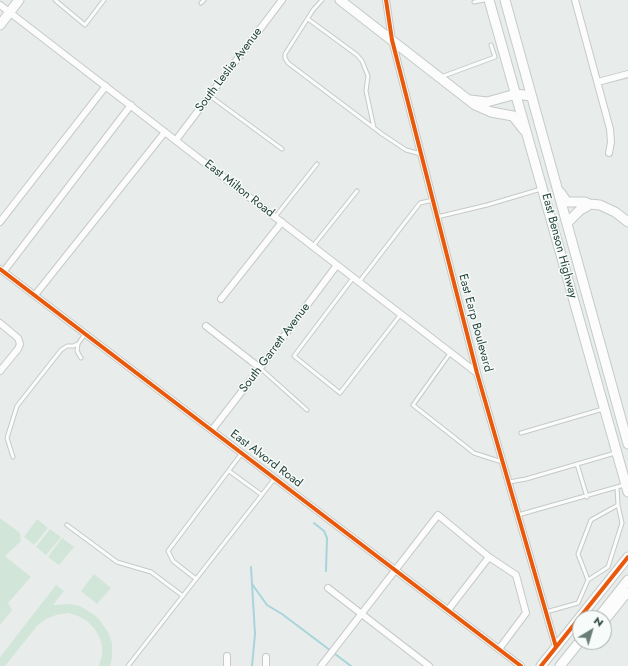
<!DOCTYPE html>
<html>
<head>
<meta charset="utf-8">
<style>
  body { margin:0 }
  #map { position:relative; width:628px; height:666px; overflow:hidden; background:#e8edeb; font-family:Jost,sans-serif }
  canvas { display:block }
  .north { position:absolute; left:572px; top:610px; width:40px; height:40px; box-sizing:border-box; background:#f7fbf9; border:1px solid #a3b1ad; border-radius:50%; rotate:38deg; font-size:11px; font-weight:700; line-height:16px; text-align:center; color:#24423a }
  .north::after { content:''; display:block; margin:auto; width:14px; height:18px; background:#697e78; clip-path:polygon(50% 0,100% 100%,50% 72%,0 100%) }
</style>
</head>
<body>
<div id="map">
<canvas width="628" height="666"></canvas>
<div class="north">N</div>
</div>
<script>
const ctx = document.querySelector('canvas').getContext('2d');
ctx.lineJoin = 'round';
function fill(path, color) {
  ctx.fillStyle = color;
  ctx.fill(path, 'evenodd');
}
function toPath(rows) {
  const path = new Path2D();
  for (const r of rows) {
    path.moveTo(r[0], r[1]);
    for (let i = 2; i < r.length; i += 2) path.lineTo(r[i], r[i + 1]);
  }
  return path;
}
function strokePath(path, color, width, dash) {
  ctx.strokeStyle = color;
  ctx.lineWidth = width;
  ctx.lineCap = dash ? 'butt' : 'round';
  ctx.setLineDash(dash || []);
  ctx.stroke(path);
}
function write(font, color, halo, rows, align = 'center') {
  ctx.font = font + ' Jost,sans-serif';
  ctx.lineWidth = 3;
  ctx.setLineDash([]);
  ctx.textBaseline = 'middle';
  ctx.strokeStyle = halo;
  ctx.fillStyle = color;
  for (const [text, x, y, turn = 0] of rows) {
    ctx.save();
    ctx.translate(x, y);
    ctx.rotate((+turn || 0) * Math.PI / 180);
    ctx.textAlign = isNaN(turn) ? turn : align;
    if (halo) ctx.strokeText(text, 0, 0);
    ctx.fillText(text, 0, 0);
    ctx.restore();
  }
}
const green = toPath([
  [0,518,20,533,21,541,5,556,31,577,8,603,12,610,0,625],
  [37,519,48,528,34,545,24,537],
  [50,529,61,537,46,555,36,547],
  [62,538,74,547,59,565,48,557],
  [94,574,111,588,97,604,81,591],
  [56,585,64,591,53,605,69,604,80,606,96,616,101,622,108,632,112,643,112,658,110,666,99,666,102,655,102,645,99,636,94,628,87,621,78,616,68,613,56,615,46,619,37,626,5,666,0,666,0,657]
]);
const stream = toPath([
  [314,523,324,531,327,538,326,571],
  [251,567,255,634,252,666],
  [252,584,267,605,282,614,351,666]
]);
const lane = toPath([
  [55,0,85,25,104,0],
  [322,0,313,10,285,54,285,58,288,63,382,134,406,150,421,154],
  [474,2,484,0],
  [201,3,204,0],
  [308,19,357,55,362,61,368,76,366,91,374,128],
  [441,77,495,57,491,45],
  [210,96,282,149],
  [275,217,317,164],
  [437,217,487,205,541,189],
  [313,246,357,191],
  [353,278,294,356,340,393,401,314],
  [359,282,420,203,433,200],
  [451,352,413,405,474,453,502,462],
  [81,358,77,351,78,344,85,334],
  [260,368,307,410],
  [521,433,603,409],
  [13,457,7,438,17,406,61,350,67,346,73,346,78,344],
  [577,464,587,497],
  [229,471,262,495],
  [509,482,526,479,615,453],
  [518,515,624,485],
  [67,525,117,562,151,572,183,596],
  [196,579,173,561,168,551,242,453],
  [588,580,608,567,622,523,618,505],
  [546,612,578,603,588,580,578,554,591,520,618,505,617,487],
  [128,666,275,478]
]);
const street = toPath([
  [386,0,392,40,477,373,556,647],
  [575,0,610,129,611,142,609,153],
  [0,5,477,373],
  [598,82,628,74],
  [176,140,282,0],
  [0,222,106,86],
  [0,269,521,666],
  [4,271,131,105],
  [35,295,165,132],
  [221,299,282,222],
  [0,323,18,338,20,344,18,349,0,371],
  [206,326,260,368],
  [212,430,260,368,337,265],
  [328,588,429,666],
  [448,610,489,557],
  [227,656,227,666],
  [266,666,266,657],
  [321,666,438,515,489,557,516,575,526,613,499,649]
]);
const secondary = toPath([
  [340,0,475,105,491,112,513,116,524,130],
  [489,0,628,492],
  [505,0,628,444],
  [0,25,19,0],
  [470,100,487,102,516,94,531,96],
  [560,192,567,202,585,202,589,204,600,205,615,212,628,222],
  [567,223,580,210,586,207,589,204],
  [598,618,628,580],
  [604,621,624,596,628,593],
  [541,666,628,557],
  [560,666,580,641]
]);
const cycleway = toPath([
  [386,0,392,40,477,373,556,647],
  [0,269,521,666],
  [541,666,628,557]
]);
const streetNames = [
  ["South Leslie Avenue",229,70,-53],
  ["East Milton Road",239,189,38],
  ["East Benson Highway",559,246,75],
  ["East Earp Boulevard",475,323,75],
  ["South Garrett Avenue",275,348,-53],
  ["East Alvord Road",266,459,37]
];
fill(green, '#d1e6d8');
strokePath(stream, '#a9d4db', 2);
strokePath(lane, '#c5cac8', 5);
strokePath(street, '#c5cac8', 8);
strokePath(secondary, '#c3cbc8', 11);
strokePath(lane, '#fcfcfc', 3);
strokePath(street, '#fcfcfc', 6);
strokePath(secondary, '#fcfcfc', 9);
strokePath(cycleway, '#e8590c', 4);
write('12px', '#24423a', '#f7fbf9', streetNames);
</script>
</body>
</html>
